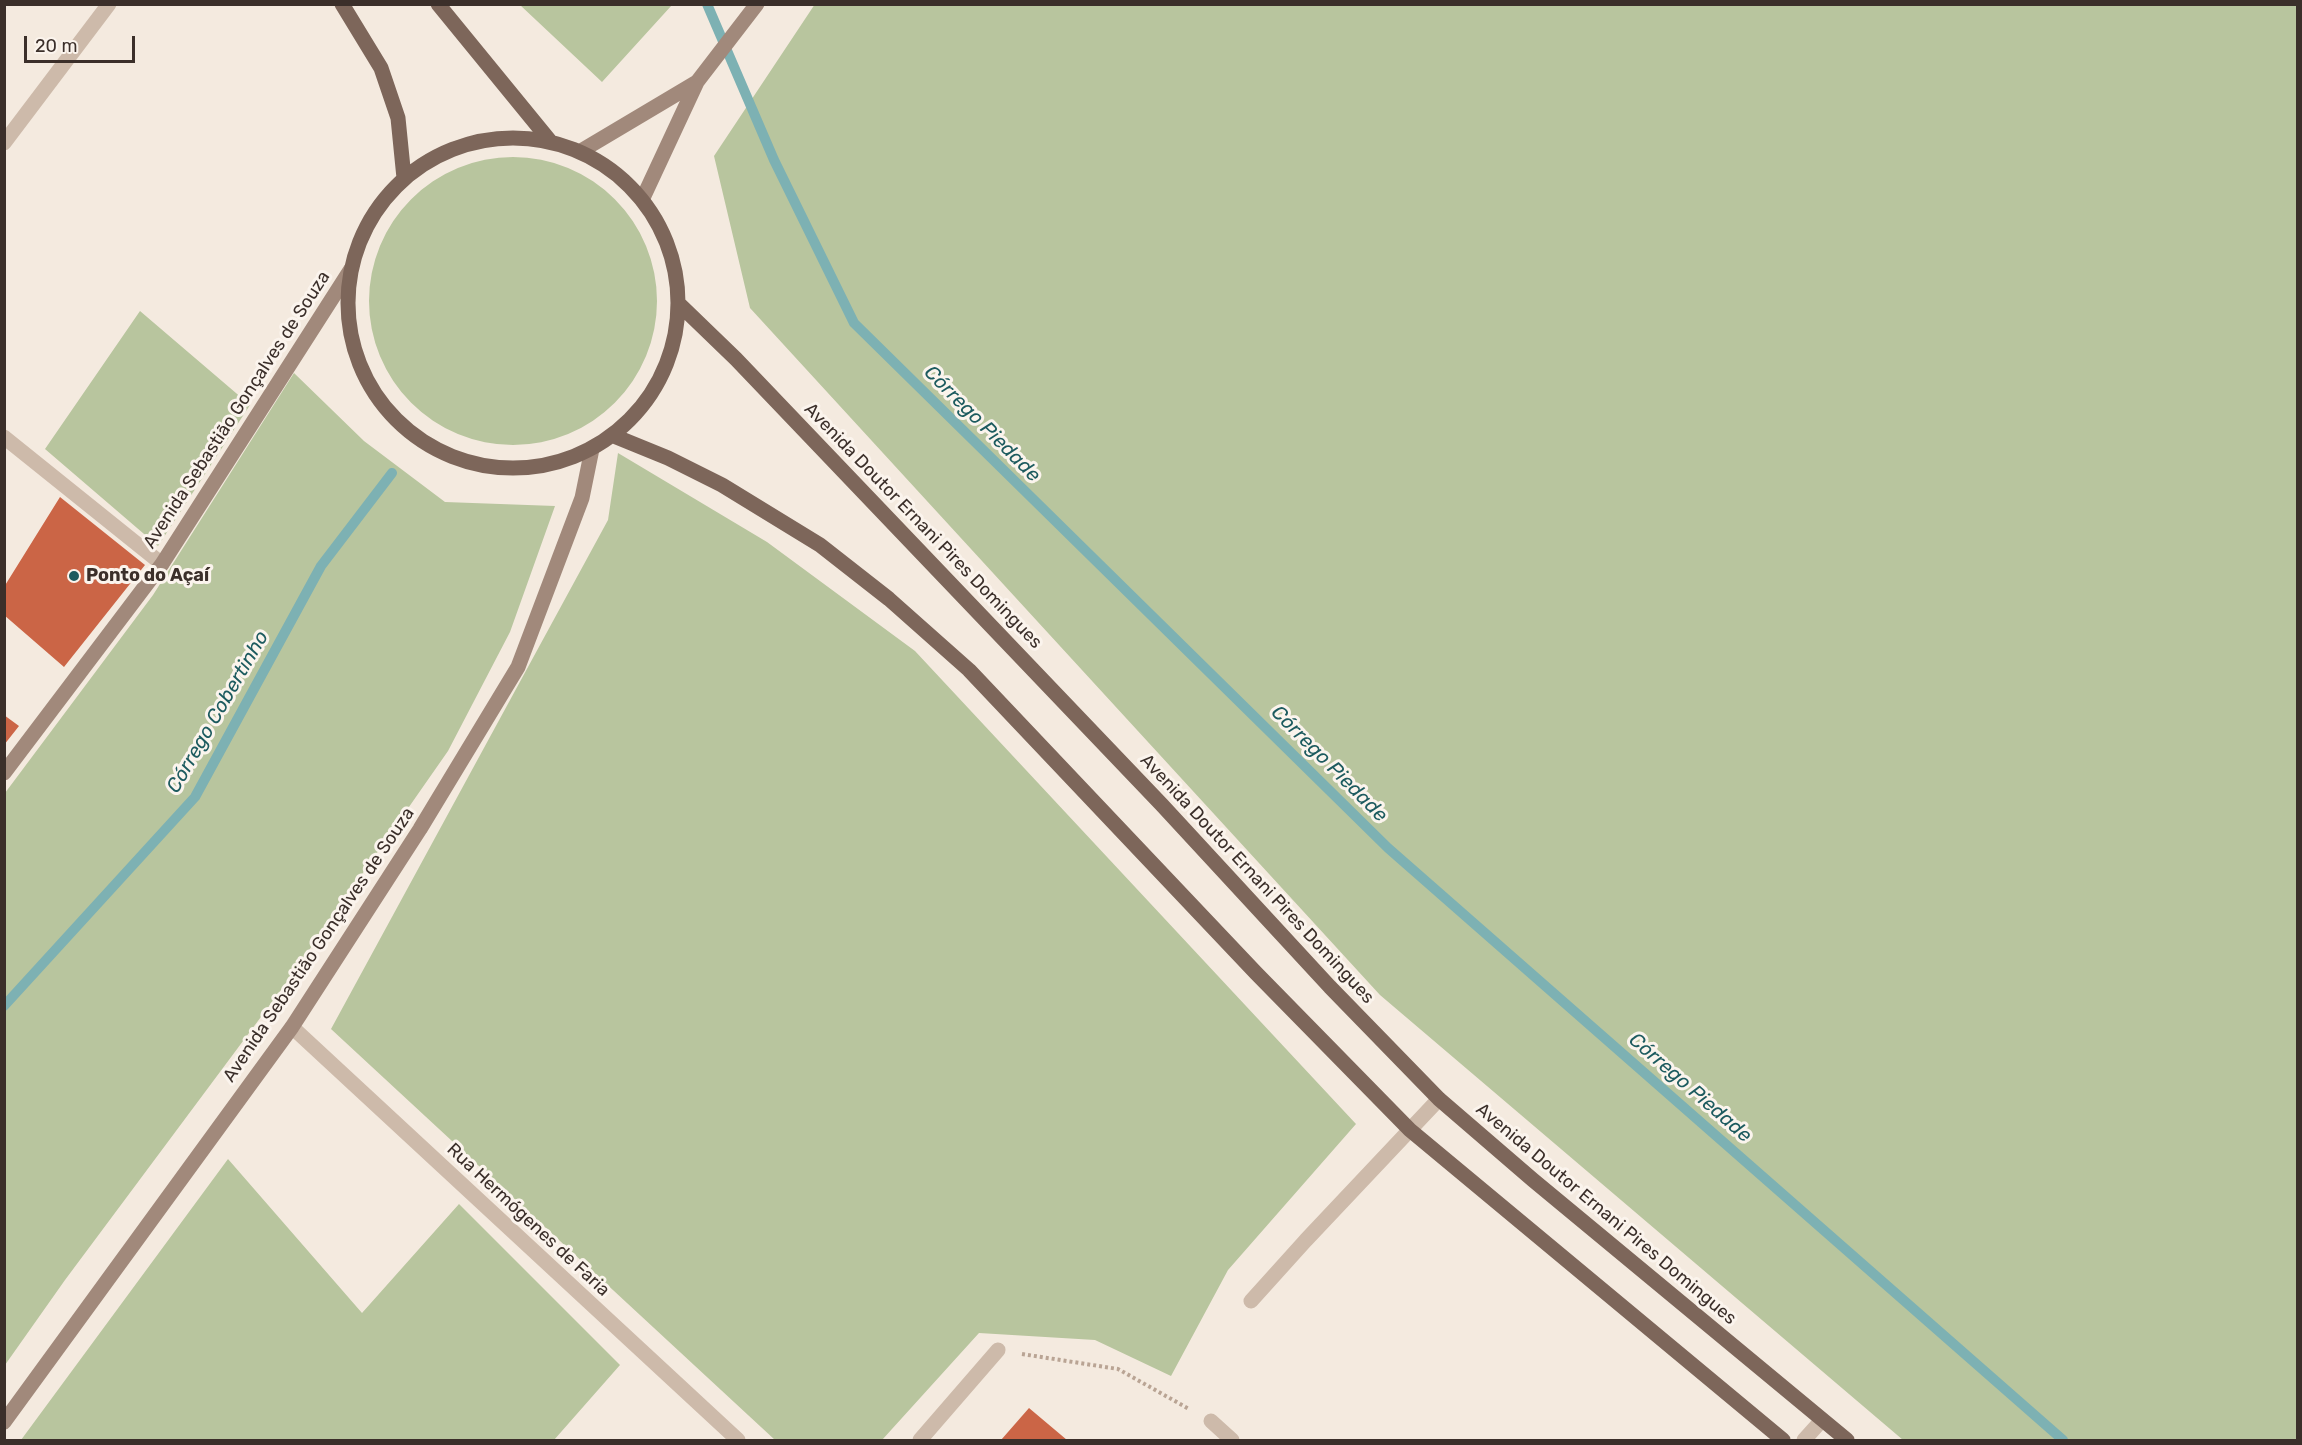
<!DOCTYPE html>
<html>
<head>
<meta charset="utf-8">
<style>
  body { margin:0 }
  #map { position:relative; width:2302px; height:1445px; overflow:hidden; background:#f4eadf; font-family:Rubik,sans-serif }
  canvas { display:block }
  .frame { position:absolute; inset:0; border:6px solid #3b2f2a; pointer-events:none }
  .scale { position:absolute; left:24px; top:36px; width:111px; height:27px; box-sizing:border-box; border:3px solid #3b2f2a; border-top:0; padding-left:8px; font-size:18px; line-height:21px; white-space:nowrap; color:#3b2f2a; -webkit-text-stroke:4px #fbf4ed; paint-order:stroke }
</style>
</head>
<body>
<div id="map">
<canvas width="2302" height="1445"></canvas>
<div class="frame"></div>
<div class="scale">20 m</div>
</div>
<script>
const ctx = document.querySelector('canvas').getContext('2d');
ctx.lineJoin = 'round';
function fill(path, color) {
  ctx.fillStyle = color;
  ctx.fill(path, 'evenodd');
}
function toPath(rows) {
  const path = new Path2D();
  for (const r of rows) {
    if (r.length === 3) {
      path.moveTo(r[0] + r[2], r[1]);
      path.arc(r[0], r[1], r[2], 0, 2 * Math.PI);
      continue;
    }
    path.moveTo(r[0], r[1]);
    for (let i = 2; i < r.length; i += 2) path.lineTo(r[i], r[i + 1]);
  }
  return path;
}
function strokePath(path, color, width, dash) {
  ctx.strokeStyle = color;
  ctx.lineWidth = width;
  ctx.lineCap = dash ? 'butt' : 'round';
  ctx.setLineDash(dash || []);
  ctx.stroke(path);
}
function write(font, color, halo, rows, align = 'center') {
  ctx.font = font + ' Rubik,sans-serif';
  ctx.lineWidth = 6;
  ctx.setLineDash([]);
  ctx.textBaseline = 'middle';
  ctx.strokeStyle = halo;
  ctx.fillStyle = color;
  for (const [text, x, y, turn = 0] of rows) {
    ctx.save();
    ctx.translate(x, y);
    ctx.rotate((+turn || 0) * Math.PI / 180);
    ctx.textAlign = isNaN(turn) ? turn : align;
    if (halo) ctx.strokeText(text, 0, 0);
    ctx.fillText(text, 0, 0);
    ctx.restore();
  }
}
const green = toPath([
  [815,4,2297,5,2297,1440,1903,1440,1380,995,750,308,714,156],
  [520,5,672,5,602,82],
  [513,301,144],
  [140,311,250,405,158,546,45,449],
  [294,373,364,441,445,502,555,506,510,632,448,751,284,986,65,1280,5,1365,5,793,153,595],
  [618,453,767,542,915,651,1356,1124,1228,1270,1171,1376,1095,1340,979,1333,882,1440,775,1440,331,1029,608,520],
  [228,1159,362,1313,459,1204,620,1365,554,1440,21,1440]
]);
const stream = toPath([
  [707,4,774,160,854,323,1388,848,2063,1440],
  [4,1006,195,797,321,566,392,473]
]);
const building = toPath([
  [60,497,145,565,64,667,4,615,4,587],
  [4,715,19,726,4,745],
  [1029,1408,1067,1440,1001,1440]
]);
const path = toPath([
  [1022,1354,1118,1369,1189,1409]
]);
const service = toPath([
  [1251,1301,1306,1240,1439,1099]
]);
const minor = toPath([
  [4,143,109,4],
  [4,437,162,564],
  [292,1027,738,1440],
  [1211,1421,1232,1440],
  [920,1440,998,1350],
  [1804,1440,1822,1420]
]);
const secondary = toPath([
  [581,151,697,82],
  [642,200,697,82,757,4],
  [4,773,162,564,351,269],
  [4,1422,292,1027,420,829,518,667,582,498,592,449]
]);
const primary = toPath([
  [342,4,381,68,398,118,404,178],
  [438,4,550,141],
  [513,303,165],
  [678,303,736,359,1162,805,1330,987,1439,1099,1533,1180,1847,1440],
  [614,436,668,458,722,485,820,545,889,599,969,670,1256,973,1410,1130,1783,1440]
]);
const markers = [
  [74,576,6,"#1d5b5f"]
];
const streetNames = [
  ["Avenida Sebastião Gonçalves de Souza",237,410,-57],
  ["Avenida Doutor Ernani Pires Domingues",923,526,46],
  ["Avenida Doutor Ernani Pires Domingues",1257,879,47],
  ["Avenida Sebastião Gonçalves de Souza",319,945,-56],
  ["Avenida Doutor Ernani Pires Domingues",1606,1214,40],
  ["Rua Hermógenes de Faria",528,1220,43]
];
const poiNames = [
  ["Ponto do Açaí",86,576]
];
const waterNames = [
  ["Córrego Piedade",982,424,45],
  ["Córrego Cobertinho",218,712,-60],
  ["Córrego Piedade",1329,764,45],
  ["Córrego Piedade",1690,1088,41]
];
fill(green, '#b8c59e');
strokePath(stream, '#7db1b3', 10);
fill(building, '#cb6546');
strokePath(path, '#b9a494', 4, [3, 3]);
strokePath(service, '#cdbaaa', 15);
strokePath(minor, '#cdbaaa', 15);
strokePath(secondary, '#a1897b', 15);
strokePath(primary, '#7d665a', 15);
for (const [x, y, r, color] of markers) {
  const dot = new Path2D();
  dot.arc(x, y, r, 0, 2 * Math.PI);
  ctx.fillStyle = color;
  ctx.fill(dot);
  strokePath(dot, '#fbf4ed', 2);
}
write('18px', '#3b2f2a', '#fbf4ed', streetNames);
write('bold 18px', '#3b2f2a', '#fbf4ed', poiNames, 'left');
write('italic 20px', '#1d5b5f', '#fbf4ed', waterNames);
</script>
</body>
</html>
